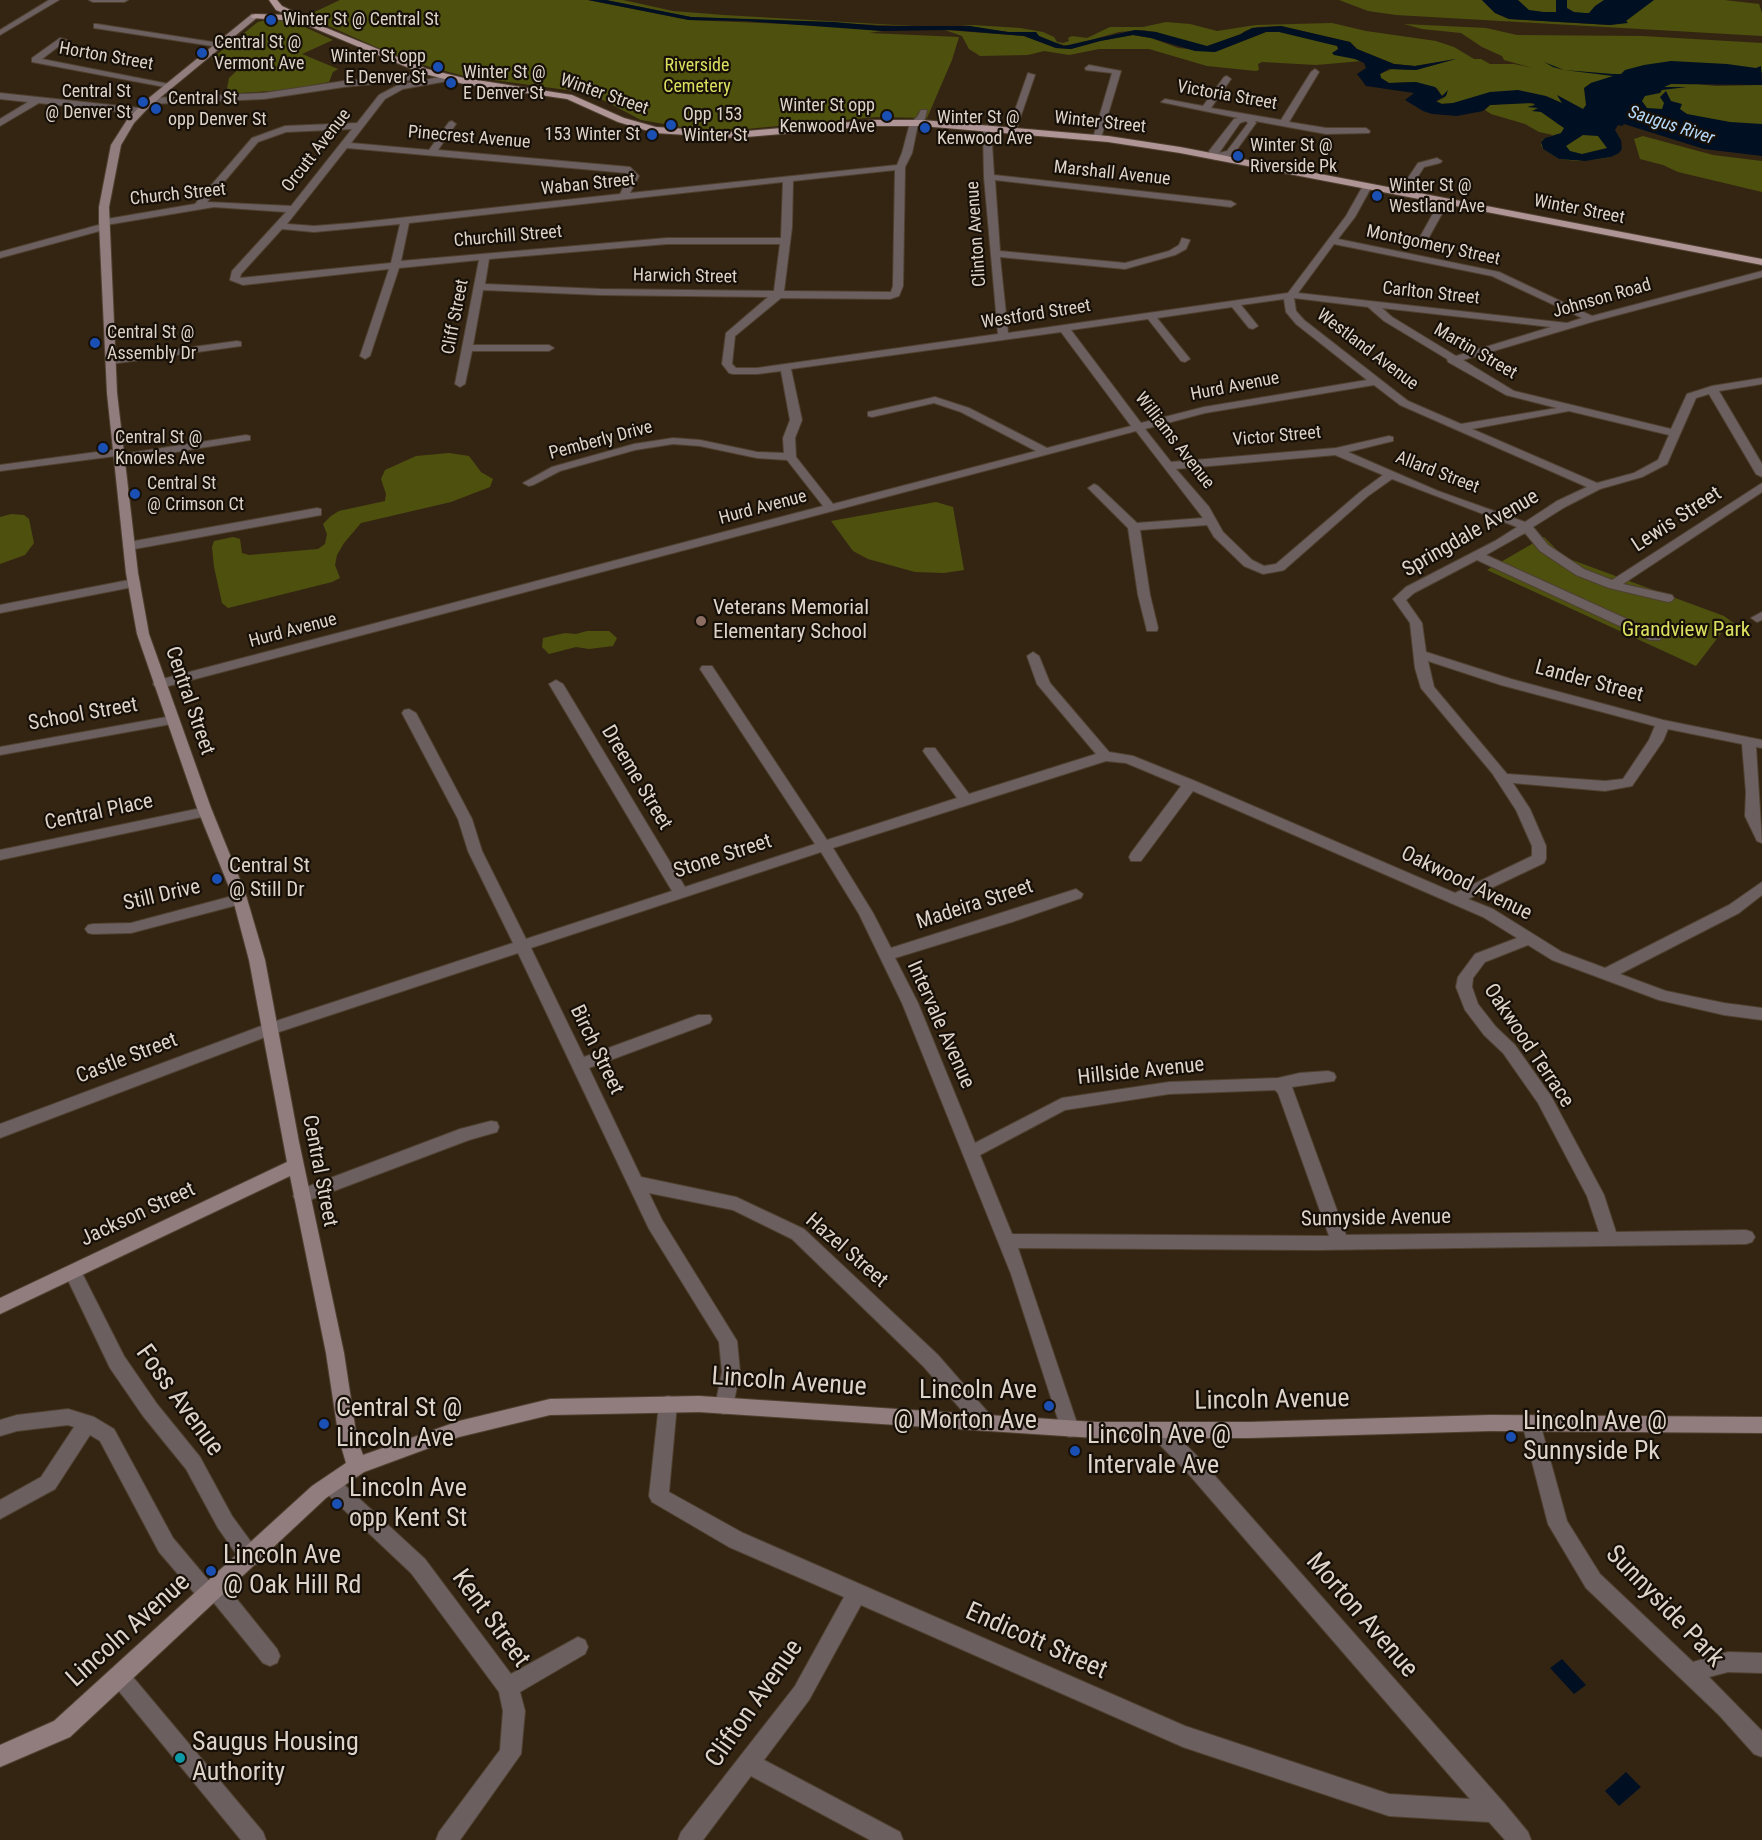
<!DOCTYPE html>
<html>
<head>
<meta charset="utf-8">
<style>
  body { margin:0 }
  canvas { display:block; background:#342513 }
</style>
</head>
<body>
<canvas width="1762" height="1840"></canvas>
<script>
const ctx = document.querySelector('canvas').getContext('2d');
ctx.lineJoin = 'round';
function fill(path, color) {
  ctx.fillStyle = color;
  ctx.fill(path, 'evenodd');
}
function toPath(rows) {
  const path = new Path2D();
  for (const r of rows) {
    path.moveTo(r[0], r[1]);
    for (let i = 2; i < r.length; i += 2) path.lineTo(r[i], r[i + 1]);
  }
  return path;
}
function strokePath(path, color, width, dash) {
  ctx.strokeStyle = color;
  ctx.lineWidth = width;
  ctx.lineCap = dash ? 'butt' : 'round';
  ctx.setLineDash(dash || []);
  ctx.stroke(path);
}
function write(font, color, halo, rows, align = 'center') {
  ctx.font = font + ' "Roboto Condensed",sans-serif';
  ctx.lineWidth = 4.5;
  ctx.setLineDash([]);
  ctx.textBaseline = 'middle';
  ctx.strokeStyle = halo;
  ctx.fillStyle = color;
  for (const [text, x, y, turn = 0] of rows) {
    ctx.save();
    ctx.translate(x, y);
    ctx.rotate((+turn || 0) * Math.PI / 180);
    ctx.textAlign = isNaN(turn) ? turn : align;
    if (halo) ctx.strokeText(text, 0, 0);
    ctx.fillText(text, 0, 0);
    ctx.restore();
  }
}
const green = toPath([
  [340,0,588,0,689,20,831,26,882,31,869,33,959,37,952,60,927,118,876,117,746,129,693,129,641,120,603,100,574,91,464,76,430,67,392,54,306,16],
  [606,0,623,0,673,11,724,15,930,27,691,17],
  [1339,0,1482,0,1495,13,1509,19,1610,25,1627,22,1625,21,1651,0,1724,0,1759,4,1762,13,1762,36,1396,15,1368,11],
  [1516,0,1626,0,1600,14,1529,12],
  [275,18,298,24,333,40,302,54,338,69,333,72,329,82,286,90,226,94,229,78,243,65,211,59,258,22],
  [1166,22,1190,24,1217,31,1256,25,1332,23,1366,31,1436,41,1454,47,1474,59,1481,59,1490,64,1514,64,1533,68,1504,60,1502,56,1482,47,1461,33,1422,29,1404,24,1486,28,1517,35,1642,36,1762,43,1762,72,1629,73,1591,83,1586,87,1593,105,1572,115,1490,92,1466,103,1432,104,1445,97,1447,92,1442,96,1437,88,1411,82,1389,83,1381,78,1380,74,1392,69,1416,70,1455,59,1415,66,1394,64,1357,49,1350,42,1281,26,1257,27,1245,31,1224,45,1191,47,1156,32,1142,30,1119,32,1069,46,1051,42,1037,35,1036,32,1009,32,960,26,973,25,1020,28,1043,32,1054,37,1057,42,1063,43,1069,41,1068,38,1072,36,1087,38,1110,27,1143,27],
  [945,30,1024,36,1056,48,1071,49,1100,41,1133,35,1151,38,1178,48,1215,52,1266,32,1290,32,1342,46,1352,58,1362,61,1316,65,1262,62,1258,64,1259,70,1256,71,1207,66,1149,49,1099,49,1069,55,1044,51,1028,55,980,56,969,49,962,36],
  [1679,82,1716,86,1762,85,1762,140,1706,131,1638,107,1621,93],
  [1523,102,1533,103,1535,105,1531,107,1537,107,1558,124,1579,134,1619,136,1622,149,1611,157,1600,159,1577,161,1559,159,1543,149,1541,145,1542,140,1553,135,1539,132,1525,124,1491,114,1485,110,1490,105],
  [1643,136,1713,155,1762,161,1762,192,1678,172,1663,165,1640,159,1634,139],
  [449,453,469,456,481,472,493,479,490,487,451,502,361,523,344,543,337,555,335,565,340,578,332,582,228,608,222,603,214,567,212,547,214,541,233,537,240,539,242,553,249,555,318,549,325,544,327,534,323,524,331,516,339,511,385,501,386,494,381,479,385,470,416,456],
  [936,502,953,507,964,570,944,573,915,572,868,559,853,551,831,521],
  [11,514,24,515,29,519,34,543,25,555,0,564,0,517],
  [1544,537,1564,557,1724,616,1739,627,1722,632,1696,666,1487,570],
  [587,631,609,631,617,638,613,646,589,649,576,647,549,654,542,647,543,638,565,633,576,634]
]);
const water = toPath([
  [588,0,606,0,691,17,834,22,879,26,970,26,1008,32,1036,32,1039,36,1064,46,1135,30,1156,32,1207,46,1241,34,1252,28,1281,26,1350,42,1357,49,1394,64,1415,66,1456,59,1416,70,1389,69,1380,74,1381,78,1389,83,1416,82,1435,87,1442,96,1448,90,1446,96,1436,101,1442,104,1453,103,1490,92,1518,90,1546,96,1562,103,1557,95,1583,109,1586,105,1584,88,1591,83,1613,76,1564,70,1553,67,1544,62,1564,70,1613,74,1621,74,1625,70,1644,65,1671,61,1727,64,1756,68,1761,66,1762,85,1671,84,1664,87,1687,87,1662,90,1660,93,1645,96,1642,101,1647,108,1662,109,1664,103,1660,97,1666,91,1671,101,1682,104,1680,109,1687,114,1730,122,1762,124,1762,156,1704,149,1624,124,1622,126,1618,125,1615,130,1621,140,1622,149,1619,153,1611,157,1585,161,1559,159,1543,149,1541,142,1545,138,1561,133,1564,128,1541,112,1532,111,1538,108,1527,107,1535,105,1533,103,1490,105,1483,111,1457,116,1432,114,1423,111,1405,100,1414,93,1366,86,1357,74,1366,68,1364,63,1355,59,1334,55,1332,53,1338,49,1337,46,1279,32,1266,32,1215,52,1195,51,1151,38,1133,35,1100,41,1071,49,1056,48,1024,36,952,30,882,31,745,21,689,20],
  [1583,135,1598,136,1607,148,1582,154,1570,151,1566,146],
  [1482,0,1518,0,1529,10,1544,12,1556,12,1556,0,1567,0,1567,8,1574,12,1585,13,1589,13,1595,6,1604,0,1654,0,1626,21,1628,23,1610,25,1509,19,1495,13],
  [1562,1659,1586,1685,1574,1694,1550,1668],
  [1626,1772,1641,1787,1619,1806,1605,1791]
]);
const street = toPath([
  [49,0,59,0,0,35,0,30,49,0],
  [89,0,128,0,124,2,93,2,89,0],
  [97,24,219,43,223,45,219,47,94,28,94,24,97,24],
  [60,38,67,40,42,59,174,85,170,88,32,62,32,58,60,38],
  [1089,65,1121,71,1101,138,1097,141,1093,138,1112,73,1086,70,1085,68,1089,65],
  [1315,69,1319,72,1289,122,1326,128,1366,128,1370,131,1369,133,1326,134,1255,121,1256,123,1233,155,1215,160,1210,157,1209,151,1234,119,1238,118,1161,102,1165,99,1203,106,1224,77,1227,76,1231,79,1211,108,1281,120,1311,72,1315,69],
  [1246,121,1248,123,1227,151,1219,153,1240,123,1246,121],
  [1028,73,1035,75,1016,130,1009,132,1008,130,1028,73],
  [410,75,414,78,413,80,344,87,264,99,150,104,146,101,150,98,264,93,344,81,410,75],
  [450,75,454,78,453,80,403,89,385,99,351,143,429,150,449,122,452,121,456,124,438,150,630,167,639,176,630,193,897,165,902,153,910,123,917,117,921,110,927,110,925,119,918,124,912,153,905,167,903,286,899,296,890,299,781,298,735,336,732,364,736,368,757,368,998,334,984,177,983,128,987,125,991,128,994,175,1231,201,1236,204,1231,207,995,180,1000,251,1125,263,1169,251,1179,245,1182,238,1190,240,1186,249,1175,255,1125,269,1000,257,1008,333,1288,293,1346,216,1364,184,1367,183,1372,186,1355,217,1338,239,1499,272,1592,316,1762,271,1762,277,1595,321,1463,360,1514,391,1671,429,1687,394,1712,386,1762,378,1762,384,1719,391,1762,464,1762,477,1756,474,1709,394,1696,398,1667,464,1642,477,1600,489,1565,507,1533,527,1548,545,1584,569,1612,580,1762,483,1762,492,1623,584,1672,595,1674,598,1672,601,1668,602,1609,588,1576,575,1540,551,1525,533,1486,555,1660,634,1661,637,1660,640,1650,640,1477,560,1414,593,1406,600,1422,623,1426,652,1511,679,1663,720,1762,740,1762,748,1756,747,1762,843,1757,841,1745,816,1746,792,1742,744,1668,729,1663,741,1632,786,1605,791,1513,783,1530,809,1546,846,1546,859,1544,863,1468,899,1493,909,1562,952,1605,968,1729,905,1762,882,1762,895,1739,913,1620,974,1666,991,1724,1003,1762,1008,1762,1020,1724,1015,1659,1000,1552,960,1528,945,1485,962,1473,978,1472,987,1478,1004,1496,1027,1515,1045,1551,1096,1604,1195,1616,1232,1746,1230,1752,1232,1755,1237,1752,1242,1746,1244,1316,1250,1018,1248,1079,1429,1077,1435,1070,1437,1063,1435,1011,1274,902,1003,859,914,821,852,531,948,584,1057,698,1015,710,1015,712,1019,710,1023,589,1068,641,1177,736,1197,804,1229,938,1355,992,1417,994,1423,992,1429,985,1431,978,1429,924,1367,792,1239,733,1210,649,1193,662,1220,737,1341,740,1372,733,1406,731,1412,724,1414,717,1412,715,1406,722,1372,719,1342,649,1229,518,953,276,1033,0,1138,0,1124,264,1025,513,943,468,851,458,819,402,713,404,710,409,709,416,713,472,819,482,851,526,939,672,891,549,684,556,680,563,684,685,887,815,844,700,669,702,666,712,666,827,840,957,798,925,754,923,751,925,748,935,748,969,794,1096,754,1037,684,1027,656,1033,652,1039,656,1050,683,1109,752,1133,756,1195,781,1455,893,1532,856,1532,846,1516,810,1492,773,1421,688,1415,668,1410,623,1393,599,1406,587,1495,541,1517,527,1392,479,1368,496,1284,570,1280,571,1263,574,1244,566,1214,537,1207,525,1140,530,1150,595,1158,628,1157,631,1147,631,1138,595,1128,528,1088,488,1094,484,1098,486,1137,523,1203,518,1136,431,165,687,155,687,153,684,155,681,823,506,787,460,757,458,700,446,673,444,635,450,560,471,533,485,529,486,523,483,552,467,634,444,673,438,700,440,757,452,784,453,783,438,790,420,781,371,757,374,733,374,729,373,722,364,726,333,768,297,600,295,483,290,473,345,549,345,554,348,549,351,472,351,465,384,460,387,455,384,479,260,399,268,370,356,365,359,360,356,389,269,243,285,230,280,232,271,286,212,214,207,106,225,109,227,107,229,0,258,0,252,102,224,99,222,101,220,195,204,252,138,285,126,357,123,379,95,398,85,450,75],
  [352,129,291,206,207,202,258,142,286,132,352,129],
  [347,148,627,173,629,176,620,194,353,223,314,226,287,224,347,148],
  [895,170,893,286,891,292,784,291,792,227,793,181,895,170],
  [783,182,781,238,667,238,401,261,409,223,783,182],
  [400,224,391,263,240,278,241,274,282,229,314,232,400,224],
  [667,244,780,244,774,291,600,289,485,284,489,259,667,244],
  [1334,244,1492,276,1582,318,1567,323,1298,293,1334,244],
  [1294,298,1368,307,1384,321,1447,359,1448,362,1506,395,1557,408,1461,424,1408,401,1304,320,1296,311,1294,298],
  [1284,299,1286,312,1296,324,1367,380,1204,407,1141,423,1071,330,1148,319,1181,361,1185,362,1190,359,1157,318,1232,307,1249,328,1253,329,1258,326,1241,305,1284,299],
  [1382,308,1551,327,1456,356,1392,317,1382,308],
  [1061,332,1131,426,1047,448,969,408,935,397,868,412,868,416,872,417,934,403,961,412,1036,451,833,504,796,457,795,438,802,420,791,369,1061,332],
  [1374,385,1400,405,1587,487,1557,501,1525,522,1438,491,1348,452,1393,441,1393,437,1389,436,1336,448,1171,462,1145,429,1205,413,1374,385],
  [1569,411,1669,435,1658,460,1634,473,1597,483,1472,429,1569,411],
  [1335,455,1383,475,1360,492,1276,564,1264,566,1252,560,1223,532,1209,507,1176,469,1335,455],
  [1428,661,1501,685,1655,726,1649,740,1623,779,1605,781,1507,774,1434,687,1428,661],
  [1106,761,1126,763,1181,786,1131,853,1129,857,1131,861,1141,861,1193,791,1483,917,1517,938,1475,954,1458,977,1456,987,1465,1010,1484,1035,1503,1053,1538,1103,1587,1196,1599,1232,1346,1235,1292,1087,1334,1081,1336,1077,1334,1073,1328,1071,1300,1073,1278,1078,1169,1082,1062,1098,975,1143,918,1003,895,958,1012,922,1081,898,1083,894,1076,889,891,948,873,913,833,848,1106,761],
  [1275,1090,1278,1093,1329,1236,1012,1234,980,1155,1065,1110,1169,1094,1275,1090],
  [0,93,140,108,144,111,140,114,39,103,0,126,0,119,28,102,0,99,0,93],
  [1437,158,1442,161,1440,163,1424,167,1406,195,1400,195,1398,193,1418,163,1437,158],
  [1441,199,1449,201,1428,239,1422,239,1420,237,1441,199],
  [237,341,241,342,241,346,111,364,106,361,111,358,237,341],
  [246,435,250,436,250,440,120,461,116,460,116,456,0,471,0,465,119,449,123,450,123,454,246,435],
  [317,508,321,509,321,515,129,550,123,546,129,542,317,508],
  [134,579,138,580,140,583,138,586,0,613,0,605,134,579],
  [1762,612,1762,620,1757,622,1751,618,1762,612],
  [172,716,179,720,177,723,0,755,0,747,172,716],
  [206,807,213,812,211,815,0,860,0,850,206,807],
  [240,894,245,895,247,899,245,903,131,933,93,934,88,933,85,929,88,925,93,924,131,923,240,894],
  [491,1121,497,1122,499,1127,497,1132,469,1140,302,1203,296,1201,293,1196,296,1191,460,1129,491,1121],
  [73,1265,79,1267,124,1356,157,1404,200,1457,232,1516,257,1550,260,1557,257,1564,250,1566,243,1564,218,1528,186,1469,143,1416,110,1368,64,1272,67,1267,73,1265],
  [668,1396,675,1398,677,1404,669,1492,743,1533,1185,1726,1389,1794,1470,1799,1186,1471,1151,1436,1149,1430,1151,1424,1158,1422,1165,1424,1200,1459,1504,1803,1528,1832,1531,1840,1505,1840,1489,1822,1389,1816,1183,1747,861,1605,809,1700,764,1760,900,1832,903,1840,870,1840,751,1776,703,1840,678,1840,681,1832,795,1686,844,1597,729,1547,652,1502,649,1496,659,1404,661,1398,668,1396],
  [68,1409,94,1417,114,1429,173,1538,210,1582,216,1579,223,1582,277,1649,280,1656,277,1663,270,1666,263,1663,214,1603,209,1605,202,1602,159,1552,100,1441,90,1435,55,1489,0,1519,0,1500,41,1477,74,1427,68,1425,17,1431,0,1436,0,1420,17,1415,68,1409],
  [1531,1415,1538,1417,1540,1423,1567,1521,1600,1574,1693,1662,1728,1652,1762,1653,1762,1673,1728,1672,1709,1677,1762,1731,1762,1757,1754,1754,1719,1715,1586,1588,1548,1524,1522,1423,1524,1417,1531,1415],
  [331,1476,338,1479,425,1559,511,1674,578,1637,585,1640,588,1647,585,1654,520,1692,525,1711,521,1754,460,1840,436,1840,439,1832,500,1750,503,1711,499,1692,411,1573,324,1491,321,1485,324,1479,331,1476],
  [120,1667,127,1670,263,1832,266,1840,241,1840,113,1684,110,1677,113,1670,120,1667]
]);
const secondary = toPath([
  [252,14,259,16,150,106,134,123,121,145,109,207,117,393,138,573,149,634,211,808,245,892,265,960,299,1142,344,1353,357,1439,363,1455,459,1421,550,1399,699,1396,1095,1422,1249,1422,1490,1415,1762,1417,1762,1433,1490,1431,1249,1438,1095,1438,699,1412,550,1415,459,1437,364,1472,326,1498,70,1737,0,1767,0,1745,54,1721,312,1486,346,1463,339,1439,326,1353,290,1176,0,1314,0,1298,287,1162,249,960,231,892,197,808,137,634,126,573,107,393,99,222,99,207,111,145,127,120,144,102,252,14]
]);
const primary = toPath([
  [269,0,277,0,282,6,297,13,297,16,427,69,464,78,572,95,624,118,656,127,735,132,874,120,922,120,1108,136,1180,147,1762,259,1762,265,1180,153,1108,142,922,126,874,126,735,138,655,133,618,122,567,99,464,84,421,73,297,21,252,18,251,16,255,14,288,15,276,10,269,0]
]);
const markers = [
  [271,20,6,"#1a4fb4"],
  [202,53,6,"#1a4fb4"],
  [438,67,6,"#1a4fb4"],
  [451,83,6,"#1a4fb4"],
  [143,102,6,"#1a4fb4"],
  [156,109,6,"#1a4fb4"],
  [887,116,6,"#1a4fb4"],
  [671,125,6,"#1a4fb4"],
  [925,128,6,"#1a4fb4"],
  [652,135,6,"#1a4fb4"],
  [1238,156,6,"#1a4fb4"],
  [1377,196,6,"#1a4fb4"],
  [95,343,6,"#1a4fb4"],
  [103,448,6,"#1a4fb4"],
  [135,494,6,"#1a4fb4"],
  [701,621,6,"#8d6e63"],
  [217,879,6,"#1a4fb4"],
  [1049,1406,6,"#1a4fb4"],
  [324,1424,6,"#1a4fb4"],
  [1511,1437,6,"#1a4fb4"],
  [1075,1451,6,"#1a4fb4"],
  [337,1504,6,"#1a4fb4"],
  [211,1571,6,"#1a4fb4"],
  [180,1758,6,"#0f9aa8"]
];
const farPoinames = [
  ["Winter St @ Central St",283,20],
  ["Central St @",214,43],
  ["Vermont Ave",214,64],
  ["Winter St opp",426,57,"right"],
  ["E Denver St",426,78,"right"],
  ["Winter St @",463,73],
  ["E Denver St",463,94],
  ["Central St",131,92,"right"],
  ["@ Denver St",131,113,"right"],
  ["Central St",168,99],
  ["opp Denver St",168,120],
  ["Winter St opp",875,106,"right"],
  ["Kenwood Ave",875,127,"right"],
  ["Opp 153",683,115],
  ["Winter St",683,136],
  ["Winter St @",937,118],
  ["Kenwood Ave",937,139],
  ["153 Winter St",640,135,"right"],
  ["Winter St @",1250,146],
  ["Riverside Pk",1250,167],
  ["Winter St @",1389,186],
  ["Westland Ave",1389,207],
  ["Central St @",107,333],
  ["Assembly Dr",107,354],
  ["Central St @",115,438],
  ["Knowles Ave",115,459],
  ["Central St",147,484],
  ["@ Crimson Ct",147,505]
];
const farStreetnames = [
  ["Horton Street",106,57,10],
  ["Winter Street",604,95,19],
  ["Victoria Street",1227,96,10],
  ["Winter Street",1100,123,6],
  ["Pinecrest Avenue",469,138,5],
  ["Orcutt Avenue",317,151,-52],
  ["Marshall Avenue",1112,174,6],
  ["Waban Street",588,185,-6],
  ["Church Street",178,195,-6],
  ["Winter Street",1579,210,11],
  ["Clinton Avenue",977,234,-94],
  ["Churchill Street",508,237,-5],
  ["Montgomery Street",1433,246,12],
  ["Harwich Street",685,277,1],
  ["Carlton Street",1431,294,6],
  ["Johnson Road",1602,299,-16],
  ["Westford Street",1036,315,-9],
  ["Cliff Street",456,317,-79],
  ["Westland Avenue",1367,350,37],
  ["Martin Street",1475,352,30],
  ["Hurd Avenue",1235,387,-11],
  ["Victor Street",1277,437,-5],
  ["Pemberly Drive",601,441,-15],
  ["Williams Avenue",1174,441,52],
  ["Allard Street",1437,473,21],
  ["Hurd Avenue",763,508,-15],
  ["Hurd Avenue",293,631,-15]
];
const farParknames = [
  ["Riverside",697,66],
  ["Cemetery",697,87]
];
const farWaternames = [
  ["Saugus River",1671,126,18]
];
const streetNames = [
  ["Lewis Street",1677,520,-33],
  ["Springdale Avenue",1471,534,-30],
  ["Lander Street",1589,682,15],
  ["Central Street",189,701,71],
  ["School Street",83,715,-10],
  ["Dreeme Street",636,778,59],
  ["Central Place",99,813,-12],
  ["Stone Street",723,857,-18],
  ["Oakwood Avenue",1466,884,26],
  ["Still Drive",162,896,-13],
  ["Madeira Street",975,905,-18],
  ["Intervale Avenue",940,1025,66],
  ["Oakwood Terrace",1528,1046,56],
  ["Birch Street",596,1050,64],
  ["Castle Street",127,1059,-21],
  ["Hillside Avenue",1141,1072,-6],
  ["Central Street",319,1171,79],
  ["Jackson Street",138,1215,-25],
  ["Sunnyside Avenue",1376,1219,-1],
  ["Hazel Street",846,1251,41]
];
const poiNames = [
  ["Veterans Memorial",713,609],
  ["Elementary School",713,633],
  ["Central St",229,867],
  ["@ Still Dr",229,891]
];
const parkNames = [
  ["Grandview Park",1686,631]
];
const nearStreetnames = [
  ["Lincoln Avenue",789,1383,4],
  ["Foss Avenue",179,1401,54],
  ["Lincoln Avenue",1272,1401,-1],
  ["Sunnyside Park",1664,1607,46],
  ["Morton Avenue",1361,1616,49],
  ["Kent Street",490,1619,54],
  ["Lincoln Avenue",129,1631,-42],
  ["Endicott Street",1036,1642,24],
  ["Clifton Avenue",755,1704,-55]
];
const nearPoinames = [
  ["Lincoln Ave",1037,1391,"right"],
  ["@ Morton Ave",1037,1421,"right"],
  ["Central St @",336,1409],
  ["Lincoln Ave",336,1439],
  ["Lincoln Ave @",1523,1422],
  ["Sunnyside Pk",1523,1452],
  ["Lincoln Ave @",1087,1436],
  ["Intervale Ave",1087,1466],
  ["Lincoln Ave",349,1489],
  ["opp Kent St",349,1519],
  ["Lincoln Ave",223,1556],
  ["@ Oak Hill Rd",223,1586],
  ["Saugus Housing",192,1743],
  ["Authority",192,1773]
];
fill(green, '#4e500e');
fill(water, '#000f21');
strokePath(street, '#4f4130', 2);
strokePath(secondary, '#4f4130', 2);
strokePath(primary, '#4f4130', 2);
fill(street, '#6c5f5f');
fill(secondary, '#927d7e');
fill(primary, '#af9596');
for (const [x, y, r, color] of markers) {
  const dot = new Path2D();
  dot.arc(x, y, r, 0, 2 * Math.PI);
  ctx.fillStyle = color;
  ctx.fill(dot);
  strokePath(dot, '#171008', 2);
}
write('18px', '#ded3c9', '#171008', farPoinames, 'left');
write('18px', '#ded3c9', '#171008', farStreetnames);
write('18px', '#dce05f', '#171008', farParknames);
write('italic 18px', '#b4d8f9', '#171008', farWaternames);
write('21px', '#ded3c9', '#171008', streetNames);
write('21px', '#ded3c9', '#171008', poiNames, 'left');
write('21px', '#dce05f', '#171008', parkNames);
write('26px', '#ded3c9', '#171008', nearStreetnames);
write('26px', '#ded3c9', '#171008', nearPoinames, 'left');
</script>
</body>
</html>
